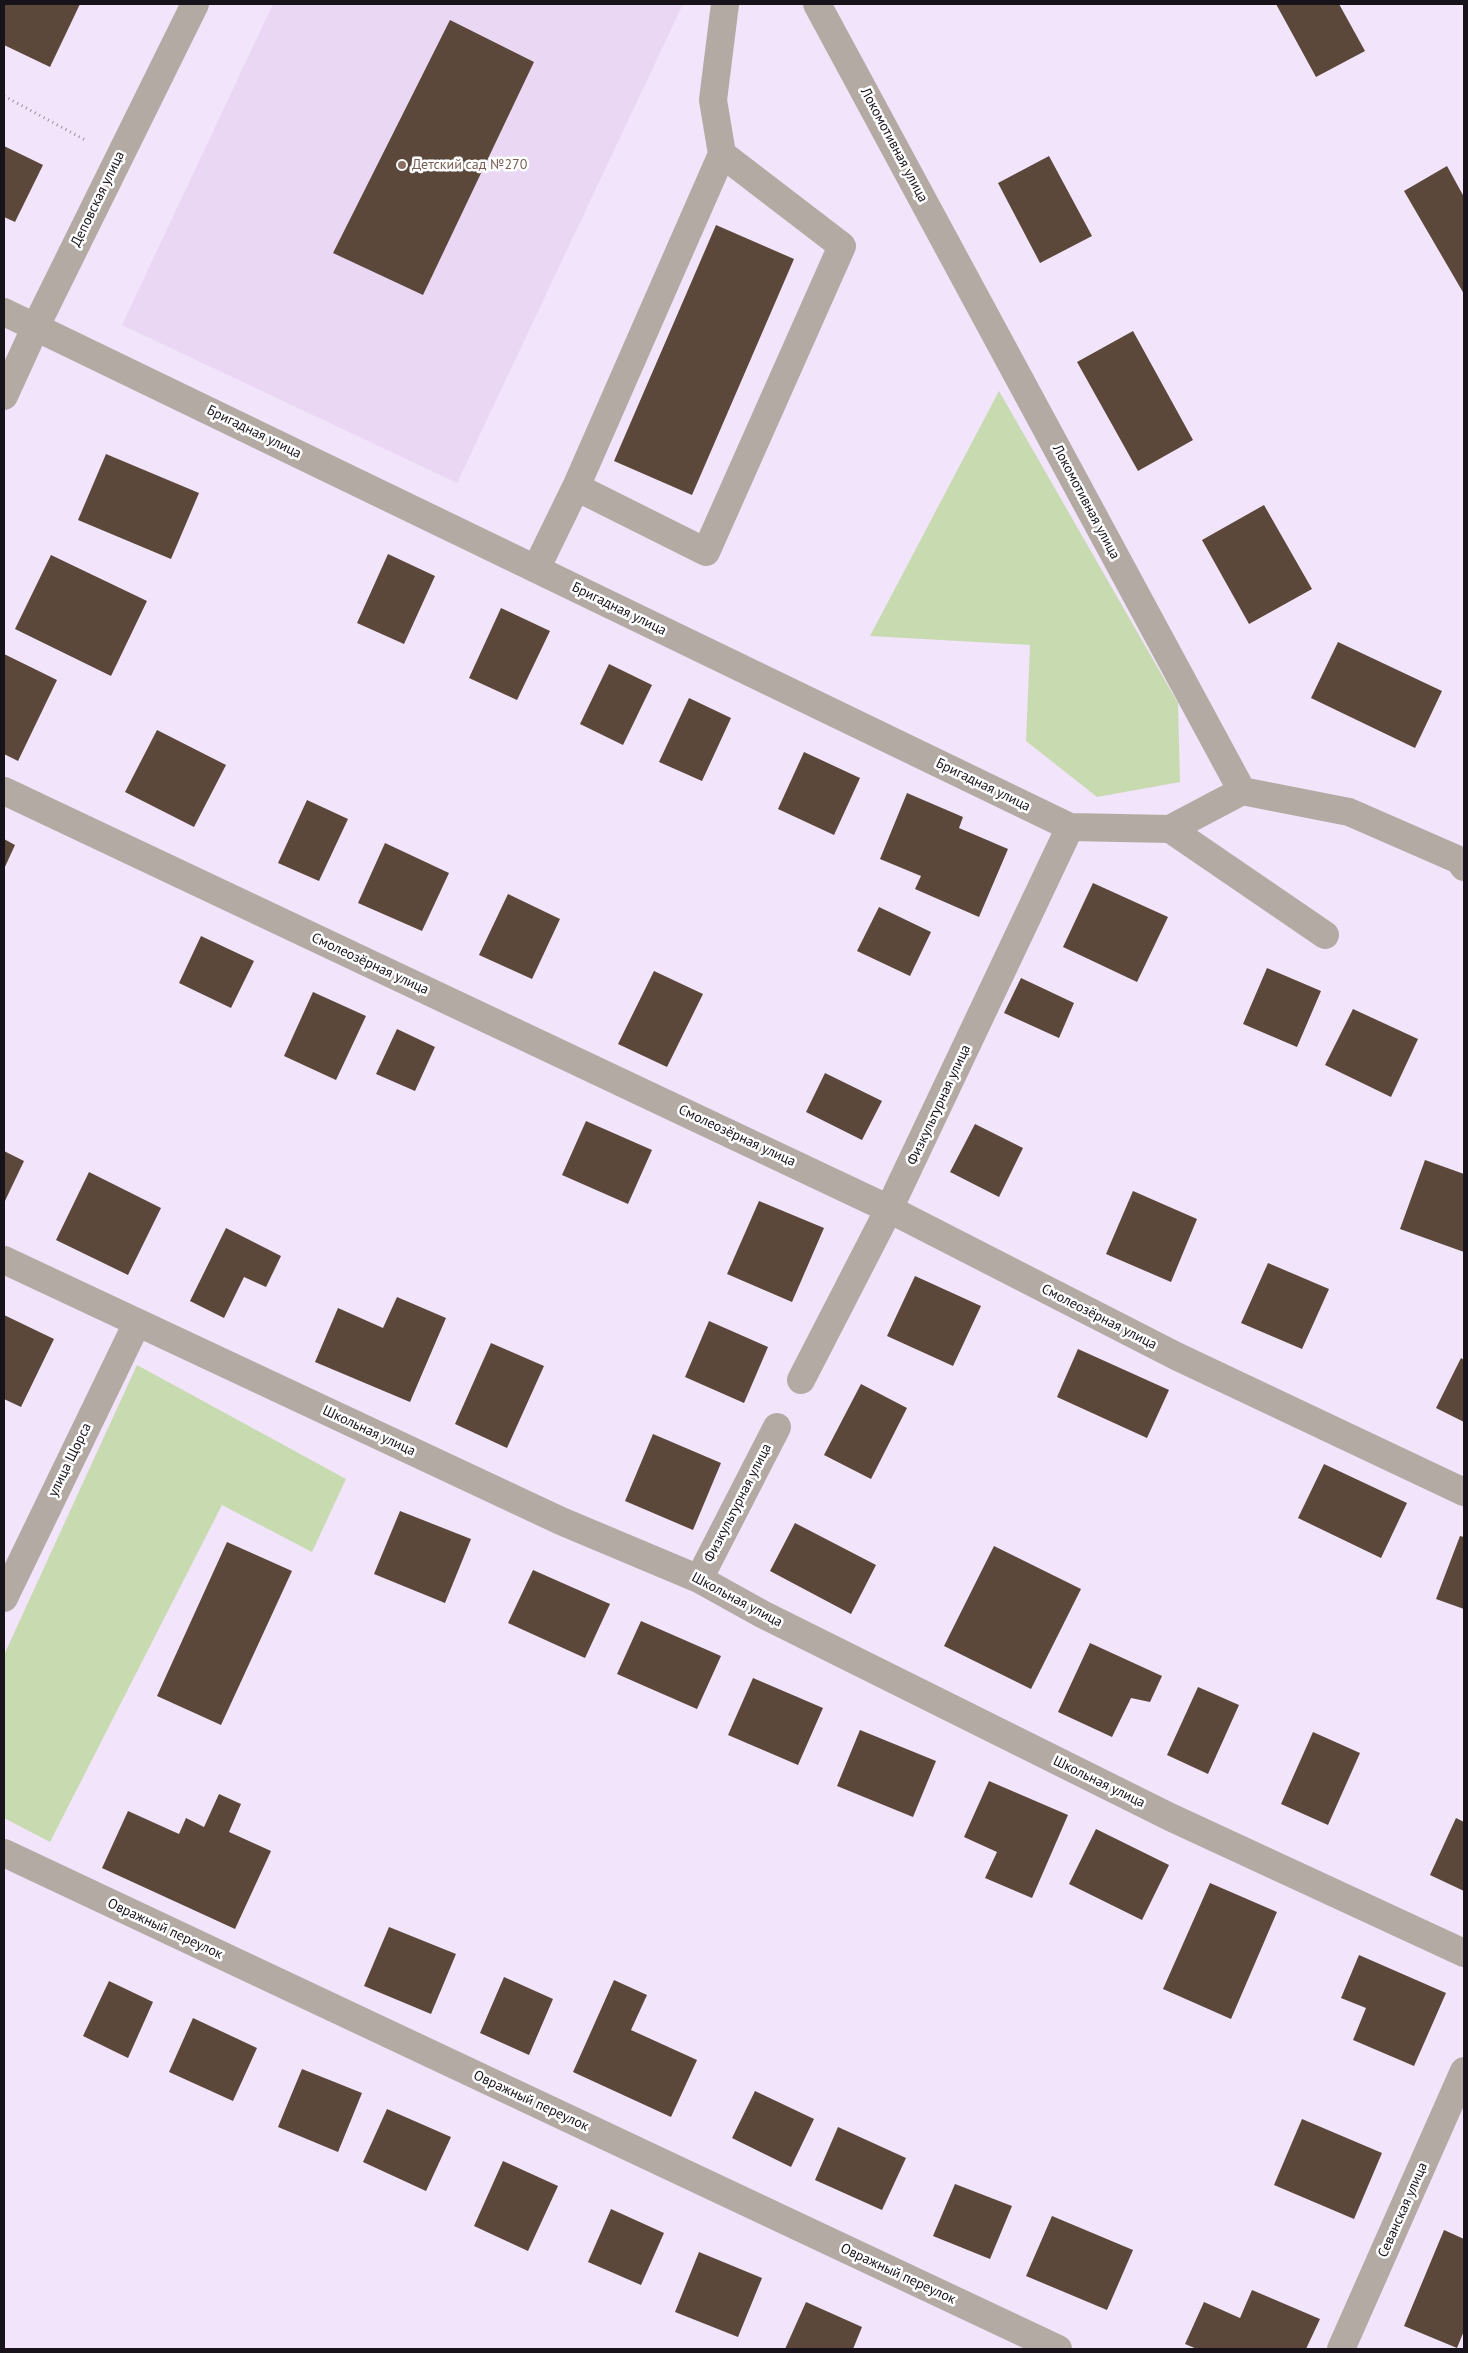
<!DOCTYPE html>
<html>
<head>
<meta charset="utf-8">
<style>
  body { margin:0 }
  #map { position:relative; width:1468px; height:2353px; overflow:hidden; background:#f2e4fa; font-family:"PT Sans",sans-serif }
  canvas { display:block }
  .frame { position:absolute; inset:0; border:5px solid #18131b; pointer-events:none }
</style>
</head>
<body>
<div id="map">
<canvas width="1468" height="2353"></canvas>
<div class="frame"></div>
</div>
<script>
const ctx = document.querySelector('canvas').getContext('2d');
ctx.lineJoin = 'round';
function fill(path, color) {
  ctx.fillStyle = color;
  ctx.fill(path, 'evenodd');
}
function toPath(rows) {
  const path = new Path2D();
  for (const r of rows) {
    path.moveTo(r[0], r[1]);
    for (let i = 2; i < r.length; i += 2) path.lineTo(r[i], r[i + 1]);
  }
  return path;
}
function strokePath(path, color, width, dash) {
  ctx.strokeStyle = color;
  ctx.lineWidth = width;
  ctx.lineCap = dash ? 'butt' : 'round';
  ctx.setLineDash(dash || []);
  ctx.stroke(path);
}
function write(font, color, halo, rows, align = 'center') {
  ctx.font = font + ' "PT Sans",sans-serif';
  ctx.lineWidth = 5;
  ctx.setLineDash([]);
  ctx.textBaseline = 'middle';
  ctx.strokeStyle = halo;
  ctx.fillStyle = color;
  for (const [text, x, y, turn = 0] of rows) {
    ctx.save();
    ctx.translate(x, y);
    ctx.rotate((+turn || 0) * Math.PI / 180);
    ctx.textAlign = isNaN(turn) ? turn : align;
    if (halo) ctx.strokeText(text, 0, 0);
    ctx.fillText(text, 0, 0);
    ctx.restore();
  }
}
const built = toPath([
  [273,4,683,4,457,483,122,325]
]);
const green = toPath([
  [999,391,1178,703,1180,782,1097,797,1026,741,1030,645,870,636],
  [137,1365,346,1479,312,1552,222,1505,50,1842,4,1818,4,1655]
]);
const building = toPath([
  [4,4,80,4,50,67,4,45],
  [1276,4,1339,4,1365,51,1316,77],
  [450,20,534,62,423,295,333,253],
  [4,146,43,165,15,222,4,217],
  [1049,156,1092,236,1040,263,998,183],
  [1447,166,1464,197,1464,294,1404,191],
  [716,225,794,259,692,495,614,461],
  [1133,331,1193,440,1138,471,1077,362],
  [106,454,199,493,171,559,78,520],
  [1264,505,1312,589,1249,624,1202,540],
  [388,554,435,576,404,644,357,623],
  [51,555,147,601,111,676,15,629],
  [501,608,550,631,517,700,469,678],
  [1338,642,1442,691,1415,748,1311,698],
  [4,654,57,680,18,761,4,754],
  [609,664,652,685,623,745,580,724],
  [689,698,731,718,702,781,659,762],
  [157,730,226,765,194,827,125,792],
  [804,752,860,778,834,835,778,809],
  [907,793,963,817,959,828,1008,849,979,917,915,889,921,876,880,859],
  [307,800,348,819,319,881,278,863],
  [4,839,15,845,4,869],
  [385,843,449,873,422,931,358,903],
  [1093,883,1168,917,1137,982,1063,947],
  [508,894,560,919,532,979,479,955],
  [879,907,931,932,910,976,857,951],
  [201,936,254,961,231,1008,179,983],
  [1267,968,1321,991,1297,1047,1243,1024],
  [654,971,703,994,667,1067,618,1044],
  [1021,978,1074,1003,1059,1038,1004,1013],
  [313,992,366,1016,336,1080,284,1056],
  [1353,1009,1418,1039,1391,1097,1325,1065],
  [397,1029,435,1047,415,1091,376,1074],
  [825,1073,882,1101,862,1140,806,1112],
  [586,1121,652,1150,628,1204,562,1175],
  [975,1124,1023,1148,999,1197,950,1172],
  [4,1151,24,1161,4,1203],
  [1425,1160,1464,1174,1464,1252,1400,1229],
  [89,1172,161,1208,128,1275,56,1240],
  [1133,1191,1197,1219,1171,1282,1106,1254],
  [759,1201,824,1228,792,1302,727,1274],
  [226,1228,281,1256,266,1287,244,1277,224,1318,190,1301],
  [1268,1263,1329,1289,1302,1349,1241,1323],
  [915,1276,981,1306,953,1366,887,1336],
  [397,1297,446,1318,410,1402,315,1362,338,1308,383,1328],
  [4,1315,54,1339,21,1407,4,1399],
  [709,1321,768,1347,744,1403,685,1377],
  [491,1343,544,1366,507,1448,455,1424],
  [1078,1349,1169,1390,1147,1438,1057,1397],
  [1461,1358,1464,1360,1464,1422,1436,1408],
  [861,1384,907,1408,871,1479,824,1455],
  [653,1434,721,1463,693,1530,625,1501],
  [1324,1464,1407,1503,1381,1558,1298,1518],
  [400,1511,471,1539,445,1603,374,1574],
  [795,1523,876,1565,851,1614,770,1571],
  [1460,1536,1464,1537,1464,1609,1436,1599],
  [227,1542,292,1571,221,1725,157,1696],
  [994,1546,1081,1589,1031,1689,944,1646],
  [533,1570,610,1604,585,1658,508,1623],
  [641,1621,721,1656,697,1709,617,1674],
  [1090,1643,1162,1676,1150,1702,1131,1698,1112,1737,1058,1712],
  [753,1678,823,1708,798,1765,728,1735],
  [1198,1687,1239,1705,1208,1774,1167,1755],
  [860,1730,936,1761,913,1817,837,1786],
  [1313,1732,1360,1753,1328,1825,1281,1804],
  [989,1781,1068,1815,1032,1898,985,1878,997,1852,964,1837],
  [219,1794,241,1804,229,1832,271,1851,235,1929,102,1868,128,1811,179,1834,186,1818,204,1827],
  [1456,1818,1464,1822,1464,1891,1430,1875],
  [1096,1829,1169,1865,1142,1920,1069,1884],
  [1210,1883,1277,1912,1231,2019,1163,1989],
  [389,1927,456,1954,431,2014,364,1986],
  [1359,1955,1446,1993,1414,2066,1353,2040,1366,2008,1341,1998],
  [504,1977,553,1999,529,2055,480,2033],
  [614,1980,647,1995,631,2030,697,2060,671,2117,573,2072],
  [109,1981,153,2002,128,2058,83,2036],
  [193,2018,257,2048,233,2101,169,2072],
  [302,2069,362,2093,338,2152,278,2127],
  [755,2091,814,2119,791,2167,732,2138],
  [387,2109,451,2137,426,2191,363,2162],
  [1302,2119,1382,2153,1354,2219,1274,2185],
  [838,2127,906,2158,882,2210,815,2180],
  [503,2161,558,2186,528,2251,474,2226],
  [955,2184,1012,2206,990,2259,933,2236],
  [611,2209,664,2233,641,2285,588,2262],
  [1052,2216,1133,2250,1107,2310,1026,2276],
  [1444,2230,1464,2239,1464,2331,1457,2348,1404,2326],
  [699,2252,762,2278,738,2337,675,2312],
  [1252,2290,1320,2319,1306,2349,1197,2349,1185,2344,1204,2302,1240,2318],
  [806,2302,862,2327,853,2349,785,2349]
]);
const path = toPath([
  [4,96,87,141]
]);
const minor = toPath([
  [817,4,1242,791,1349,812,1459,860,1464,867],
  [722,154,842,246,706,552,576,487,722,154,713,100,725,4],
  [4,312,1070,827,1170,829,1242,791],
  [4,396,36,326,195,4],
  [536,569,576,487],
  [4,791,889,1209,1176,1356,1464,1492],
  [1170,829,1325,935],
  [4,1260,561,1521,699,1579,762,1614,1170,1817,1464,1953],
  [801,1380,889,1209,1070,827],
  [699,1579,777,1427],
  [4,1598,137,1323],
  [4,1853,1058,2349],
  [1341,2349,1464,2071]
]);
const markers = [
  [402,165,5,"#8d6e63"]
];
const streetNames = [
  ["Локомотивная улица",894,145,62],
  ["Деповская улица",98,199,-64],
  ["Бригадная улица",254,432,26],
  ["Локомотивная улица",1086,502,62],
  ["Бригадная улица",619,609,26],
  ["Бригадная улица",983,785,26],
  ["Смолеозёрная улица",370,964,25],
  ["Физкультурная улица",939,1105,-65],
  ["Смолеозёрная улица",737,1136,25],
  ["Смолеозёрная улица",1099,1317,27],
  ["Школьная улица",369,1431,25],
  ["улица Щорса",70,1460,-64],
  ["Физкультурная улица",738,1503,-63],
  ["Школьная улица",737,1600,28],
  ["Школьная улица",1099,1782,26],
  ["Овражный переулок",165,1929,25],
  ["Овражный переулок",531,2101,25],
  ["Севанская улица",1403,2210,-66],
  ["Овражный переулок",898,2274,25]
];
const educationNames = [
  ["Детский сад №270",412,165]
];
fill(built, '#e9d7f4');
fill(green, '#c8dab0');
fill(building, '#5b483b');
strokePath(path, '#9a8fa0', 3, [1, 4]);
strokePath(minor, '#b4aaa4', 28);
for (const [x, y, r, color] of markers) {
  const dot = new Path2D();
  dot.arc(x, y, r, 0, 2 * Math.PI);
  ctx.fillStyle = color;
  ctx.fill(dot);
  strokePath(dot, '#fff', 2);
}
write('14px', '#18131b', '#fff', streetNames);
write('14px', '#785e54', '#fff', educationNames, 'left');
</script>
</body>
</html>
